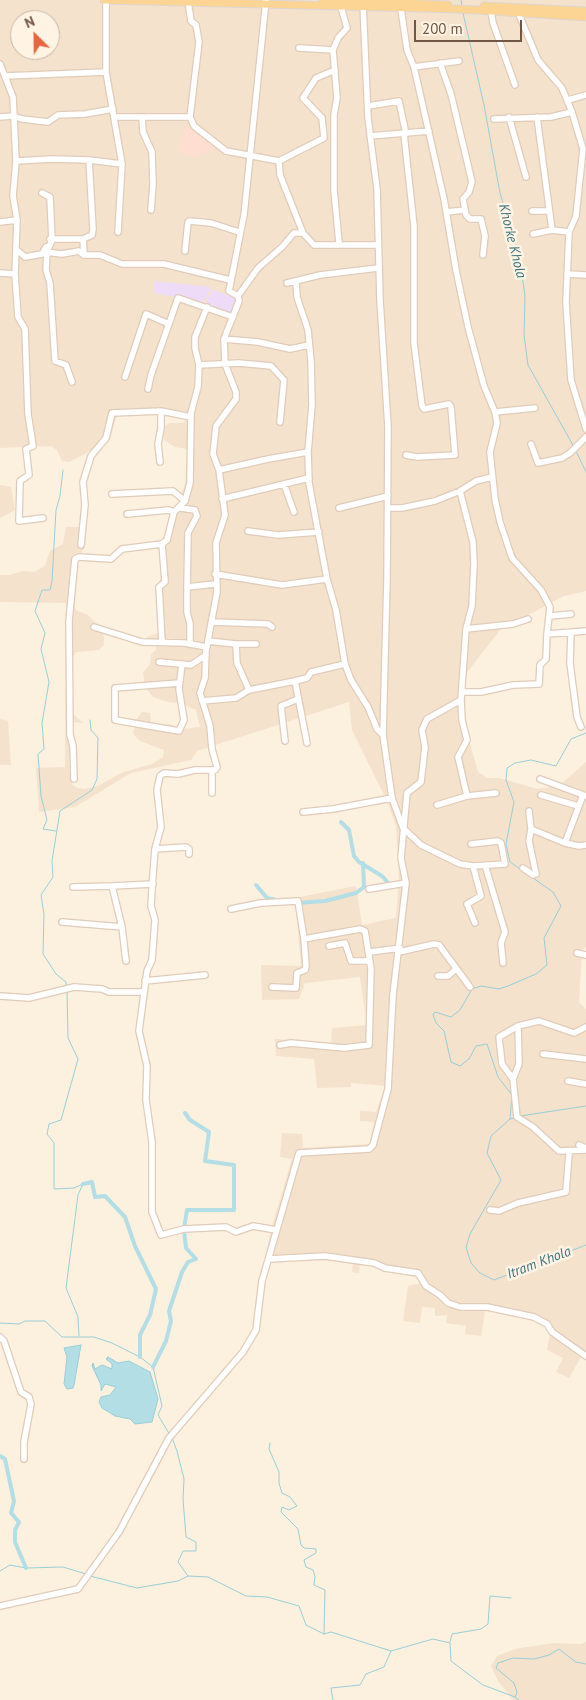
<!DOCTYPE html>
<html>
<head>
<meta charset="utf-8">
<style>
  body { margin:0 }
  #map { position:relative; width:586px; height:1700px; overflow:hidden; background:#fcf0de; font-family:"PT Sans",sans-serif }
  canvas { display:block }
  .north { position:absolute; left:10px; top:10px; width:50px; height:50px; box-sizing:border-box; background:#fff4e4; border:1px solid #c7b5a5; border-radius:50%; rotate:337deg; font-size:14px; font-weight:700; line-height:20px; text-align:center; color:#725646 }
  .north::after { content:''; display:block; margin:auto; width:18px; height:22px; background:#e86541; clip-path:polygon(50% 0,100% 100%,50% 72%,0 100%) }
  .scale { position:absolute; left:414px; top:20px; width:108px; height:22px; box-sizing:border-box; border:2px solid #725646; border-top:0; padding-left:6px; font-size:15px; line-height:18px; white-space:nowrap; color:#725646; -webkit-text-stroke:4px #fff4e4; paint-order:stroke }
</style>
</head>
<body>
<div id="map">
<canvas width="586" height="1700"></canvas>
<div class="north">N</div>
<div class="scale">200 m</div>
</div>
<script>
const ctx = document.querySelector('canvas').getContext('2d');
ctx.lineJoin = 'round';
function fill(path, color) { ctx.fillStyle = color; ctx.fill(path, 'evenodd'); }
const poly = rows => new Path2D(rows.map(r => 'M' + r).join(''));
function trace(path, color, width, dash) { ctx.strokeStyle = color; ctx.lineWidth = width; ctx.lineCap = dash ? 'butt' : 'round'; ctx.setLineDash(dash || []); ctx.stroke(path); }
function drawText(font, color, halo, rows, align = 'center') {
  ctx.font = font + ' "PT Sans",sans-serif'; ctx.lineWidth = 5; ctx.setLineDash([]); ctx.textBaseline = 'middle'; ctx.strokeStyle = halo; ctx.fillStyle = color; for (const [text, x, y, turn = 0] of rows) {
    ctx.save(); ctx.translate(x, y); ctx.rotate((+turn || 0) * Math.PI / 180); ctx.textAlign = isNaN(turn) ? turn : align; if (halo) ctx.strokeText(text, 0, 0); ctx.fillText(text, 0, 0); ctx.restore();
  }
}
fill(poly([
  [0,0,586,0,586,591,564,596,500,630,465,675,463,699,465,725,478,772,487,778,500,778,537,789,559,786,586,762,586,947,582,950,579,1002,586,1009,586,1360,581,1357,569,1378,556,1372,563,1358,547,1350,550,1333,544,1325,526,1315,485,1311,481,1336,465,1334,466,1326,446,1323,447,1315,435,1316,435,1308,422,1307,420,1323,403,1321,408,1286,422,1283,417,1274,375,1264,360,1263,359,1273,352,1272,353,1262,321,1258,294,1259,270,1263,266,1257,271,1229,292,1159,280,1157,282,1133,302,1134,303,1148,370,1144,374,1122,360,1121,360,1111,376,1112,385,1086,351,1083,351,1087,317,1088,314,1059,276,1056,275,1039,331,1043,332,1028,367,1025,360,977,305,983,299,999,262,1000,261,965,301,966,295,898,356,886,362,925,396,918,399,879,396,826,387,801,352,730,349,702,197,751,191,760,131,773,75,807,39,812,36,768,65,767,66,603,0,602,0,575,10,575,22,571,34,572,45,566,50,551,63,544,66,527,85,527,81,535,84,547,76,565,74,605,76,610,88,615,103,630,104,639,104,645,99,650,76,652,71,661,73,694,72,713,83,723,72,722,69,765,72,784,77,788,84,789,98,786,121,773,152,764,163,757,164,750,140,741,133,734,136,720,142,712,150,713,151,722,153,725,169,724,184,729,200,727,196,710,180,703,168,702,153,697,145,687,143,673,150,664,151,654,156,650,156,644,146,640,147,637,158,633,160,626,156,595,157,585,163,574,160,541,166,534,171,511,179,501,185,484,187,449,175,447,164,440,161,428,170,423,183,423,187,419,172,413,119,414,116,418,111,436,102,445,69,462,62,461,57,450,51,446,0,448],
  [20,20,50,20,50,50,20,50],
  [0,485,11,487,15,510,0,518],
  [0,719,8,721,11,765,0,765],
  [586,1642,586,1700,513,1700,498,1681,491,1666,497,1656,515,1649,553,1643,581,1644]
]), '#f4e2cc');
fill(poly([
  [186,126,197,131,216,149,193,158,177,151]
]), '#fdded1');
fill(poly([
  [154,281,211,287,204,302,154,293],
  [212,289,237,299,230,314,205,305]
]), '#eddbf8');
const water = poly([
  [81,1345,74,1385,73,1388,67,1389,64,1384,67,1357,64,1348,81,1345],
  [108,1357,118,1363,129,1361,150,1372,158,1399,152,1422,135,1424,130,1419,115,1416,102,1408,99,1402,101,1397,110,1395,116,1387,105,1384,101,1391,101,1385,92,1366,93,1363,95,1369,102,1365,112,1369,112,1364,106,1359,108,1357]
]);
fill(water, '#b3dee5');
trace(water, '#99ced7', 1);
trace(poly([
  [461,0,462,7],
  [463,13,484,105,500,193,519,255,525,296,524,335,528,365,574,447],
  [576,451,586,472],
  [56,831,43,829,47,820,41,796,38,754,44,749,42,723,49,682,41,649,45,633,35,611,42,590,50,590,52,581,56,510,60,496,63,470],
  [66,986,66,982,56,974,43,954,44,914,41,895,53,877,52,861,60,811,92,790,97,779,98,738,91,730,90,720],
  [67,990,68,1038,78,1059,61,1120,49,1124,47,1134,54,1143,54,1189,74,1188,83,1184,78,1195,66,1288,78,1317,79,1336],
  [520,1116,586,1106],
  [514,1118,510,1119,491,1136,487,1153,501,1180,470,1234,466,1247,471,1263,480,1273,494,1280,586,1245],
  [510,1119,512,1095,498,1077,487,1044,476,1046,469,1059,460,1066,451,1062,444,1031,436,1023,433,1015,435,1012,451,1017,460,1010,472,989,481,986,499,989,508,986,536,974,547,965,544,938,561,906,553,892,510,862,506,844,514,802,506,780,507,768,515,763,531,760,556,766,571,739,586,733],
  [0,1323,19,1324,25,1321,45,1321,62,1337,94,1337,112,1343,140,1357,153,1367,162,1406,158,1415,170,1435],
  [172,1438,177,1451,184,1479,183,1499,186,1537,196,1542,196,1551,183,1551,178,1562,188,1576],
  [270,1443,269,1449,279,1472,279,1483,282,1493,290,1497,297,1506,289,1510,282,1507,281,1512,298,1529,301,1545,304,1548,316,1549,316,1553,304,1560,306,1567,313,1570,315,1576,314,1585,325,1590,324,1634],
  [0,1571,10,1565,26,1568,63,1567,86,1574],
  [90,1576,137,1588,178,1581,188,1576,208,1577,246,1596,267,1597,299,1606,306,1625,324,1634,331,1632,391,1651,433,1639,450,1643,451,1661,483,1685,515,1697],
  [450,1642,452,1634,481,1629,488,1624,490,1596,511,1598],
  [333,1700,331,1688,360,1685,366,1674,384,1667,391,1651],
  [519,1700,515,1697,517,1692,514,1683,496,1668,498,1663,513,1658,534,1659,549,1655,559,1649,576,1662,586,1664]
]), '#99ced7', 1);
trace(poly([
  [341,822,349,830,354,856,359,862,382,876,390,885],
  [256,885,267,898,277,900],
  [296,903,325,901,356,893,364,887,363,863],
  [83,1184,92,1182,95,1197,105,1196,125,1217,135,1246,156,1289,150,1315,140,1335,140,1357],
  [153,1367,166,1341,171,1321,169,1311,182,1272,188,1262,196,1259,186,1248,184,1229,187,1210,234,1210,234,1165,205,1161,209,1132,190,1120,185,1113],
  [0,1456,5,1459,14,1501,11,1513,19,1522,15,1530,15,1542,26,1568]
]), '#b3dee5', 4);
const minor = poly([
  [106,0,106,72,122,164,89,160,93,229,92,235,83,239,84,255,100,255,122,264,164,264,230,280],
  [266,0,244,215,229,291,238,296,239,301,224,339,225,364,236,392,236,399,216,426,213,454,219,470,225,515,216,543,217,592,206,651,205,678,200,693,210,726,212,749,217,767,215,770,195,770,178,774,164,773,160,776,157,790,161,827,155,849,153,874,151,906,155,920,152,960,147,971,139,1031,147,1066,146,1100,152,1142,152,1212,161,1235,184,1229,226,1227,236,1232,253,1226,276,1230],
  [188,1,191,21,196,25,199,42,190,117],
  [363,4,368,118,377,189,380,300,388,427,387,579,383,735,392,798,403,828,421,845,460,864,473,866,505,864,501,843,498,841,471,844],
  [401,9,407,50,414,67,444,199,456,270,468,327,484,386,495,412,497,423,490,452,495,499,500,522,512,558,541,590,550,607,547,634,586,631],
  [491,11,493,23,515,85],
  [518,12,538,60,562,88,572,112,583,149,576,216,569,232,566,302,571,380,586,429],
  [299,48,333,50],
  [440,63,451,94,472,182,469,192,463,199,466,215,470,219,481,219,485,236,483,255],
  [0,64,13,97,16,161,13,196,17,220,15,274,18,317,25,329,28,414,33,446,26,449,29,475,20,481,19,521,43,518],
  [414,67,459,61],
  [5,76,106,72],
  [568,100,586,95],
  [368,106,399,101,406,134],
  [0,117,13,116,22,119,48,122,58,115,85,114,113,109],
  [114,117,190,117,194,126,226,151,279,161,280,175,303,233],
  [142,117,143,132,152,152,153,184,151,210],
  [509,117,526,177],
  [537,117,552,230,569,232],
  [494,119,551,117,572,112],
  [404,134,414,226,414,343,422,406,424,409,449,404,451,407,455,455,417,457,406,455],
  [370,136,429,131],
  [16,161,52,159,89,160],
  [279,161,324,138,322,118,303,98,316,78,335,70],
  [42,193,50,197,52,240,47,251,46,270,50,283,55,361,66,365,72,382],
  [532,211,549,211],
  [446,212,465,210],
  [0,222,17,220],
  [118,232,122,164],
  [533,234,552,230],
  [50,239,83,239],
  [339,243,334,190,334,115,337,98,333,50,338,38,347,28,341,7],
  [17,250,25,257,42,254,46,247],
  [185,251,188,222,190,221,211,223,239,232],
  [45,252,62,254,79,251,84,255],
  [0,273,15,274],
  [567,274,586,275],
  [296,281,297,297,308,330,311,361,312,405,308,452,309,483,327,579,336,610,345,664,351,680,368,707,377,729,383,735],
  [287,283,320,275,378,268],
  [238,296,258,268,282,247,294,233,303,233,314,245,378,245],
  [224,339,258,342,290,349,309,345],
  [199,365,195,348,195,337,207,307],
  [125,377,146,314,169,324],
  [148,389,151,375,178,298,233,317],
  [495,412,535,408],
  [531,444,538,463,562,458,570,453,586,437],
  [160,462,158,444,161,428,161,411],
  [219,470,268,459,308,452],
  [284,484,294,512],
  [112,494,173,491,185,501],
  [222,499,309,478],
  [180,508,195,510,197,516,188,533,187,587,215,584],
  [339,508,388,496],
  [388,508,402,508,435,501,460,491,476,481,492,477],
  [127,514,169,510,174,512],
  [248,531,278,535,319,532],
  [162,544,165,582,159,587,162,642],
  [81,545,85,505,83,482,91,456,106,438,112,413,161,411,191,417],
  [215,574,282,585,327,579],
  [187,587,187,612,190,624,190,644],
  [550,616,571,614],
  [212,622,268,624,272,627],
  [94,627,142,642,184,643,207,647],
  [466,629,513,624,528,619],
  [571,632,570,663,577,717,581,727],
  [208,641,236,644,237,663,249,690,295,681,307,743],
  [236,644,256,644],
  [159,662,191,665,206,655],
  [295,681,307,678,311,672,345,664],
  [179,683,115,688,115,720,179,731,184,720,179,689,182,664],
  [462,692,481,692,513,685,539,684,540,665,546,659,547,634],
  [202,701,236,698,249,690],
  [285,741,281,706,298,699],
  [74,779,73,746,70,735,69,621,75,559,79,557,111,559,122,549,162,544,167,540,174,512,185,501,190,483,191,413,198,387,199,365,239,363,271,366,284,380,280,422],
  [540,779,586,796],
  [212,793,212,770],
  [541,795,578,806],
  [467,796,496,793],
  [437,805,467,796,458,757,467,740,462,720,461,700,466,629,472,606,474,564,473,542,460,491],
  [529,811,531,829,565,843,583,795],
  [303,812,333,809,392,798],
  [565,843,579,846,586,845],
  [155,849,186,847,189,849,189,854],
  [485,865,505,932,501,943,503,963],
  [473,866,481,896,467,904,475,923],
  [523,868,533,875,536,874,529,841,531,829],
  [73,887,113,886],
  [369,889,406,883],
  [231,909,261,903,298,901,304,939],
  [62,922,122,927,112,886,153,884],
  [122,927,126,961],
  [329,946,345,943,351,961,370,961],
  [370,952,400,948],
  [399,952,434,944,439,945,470,987],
  [577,953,586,955],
  [438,976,448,976,456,969],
  [145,981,205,975],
  [272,987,296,988,297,973,305,970,306,966,304,939,360,929,365,931,371,969,369,1045,344,1048,291,1043,280,1045],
  [0,996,29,998,74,987,102,989,109,992,143,992],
  [586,1027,574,1033,539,1021,518,1026,499,1037,502,1064,513,1079,517,1117,533,1127,559,1151,586,1150],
  [543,1054,586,1059],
  [513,1079,519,1064,518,1026],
  [568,1081,586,1084],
  [579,1145,586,1148],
  [490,1210,499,1211,518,1203,566,1192,569,1153],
  [269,1259,325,1256,374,1263,385,1268,418,1273,426,1286,440,1295,448,1303,460,1307,487,1307,534,1317,547,1324,552,1332,586,1356],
  [0,1337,4,1341,21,1392,29,1397,31,1404,24,1442,24,1459],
  [0,1606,78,1589,119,1532,169,1438,243,1352,256,1330,262,1281,299,1153,369,1149,373,1145,388,1089,393,995,406,883,401,858,407,793,421,782,425,747,422,730,427,719,461,700]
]);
const major = poly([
  [104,0,460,9,586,17],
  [322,0,448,5],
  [484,6,586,11]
]);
trace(minor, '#e0ccba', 8);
trace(major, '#ddd6d3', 9);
trace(minor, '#fff', 5.5);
trace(major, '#fcd595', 7);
drawText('italic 14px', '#3e747f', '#fff4e4', [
  ["Khorke Khola",512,241,76],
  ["Itram Khola",539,1263,-21]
]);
</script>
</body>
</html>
